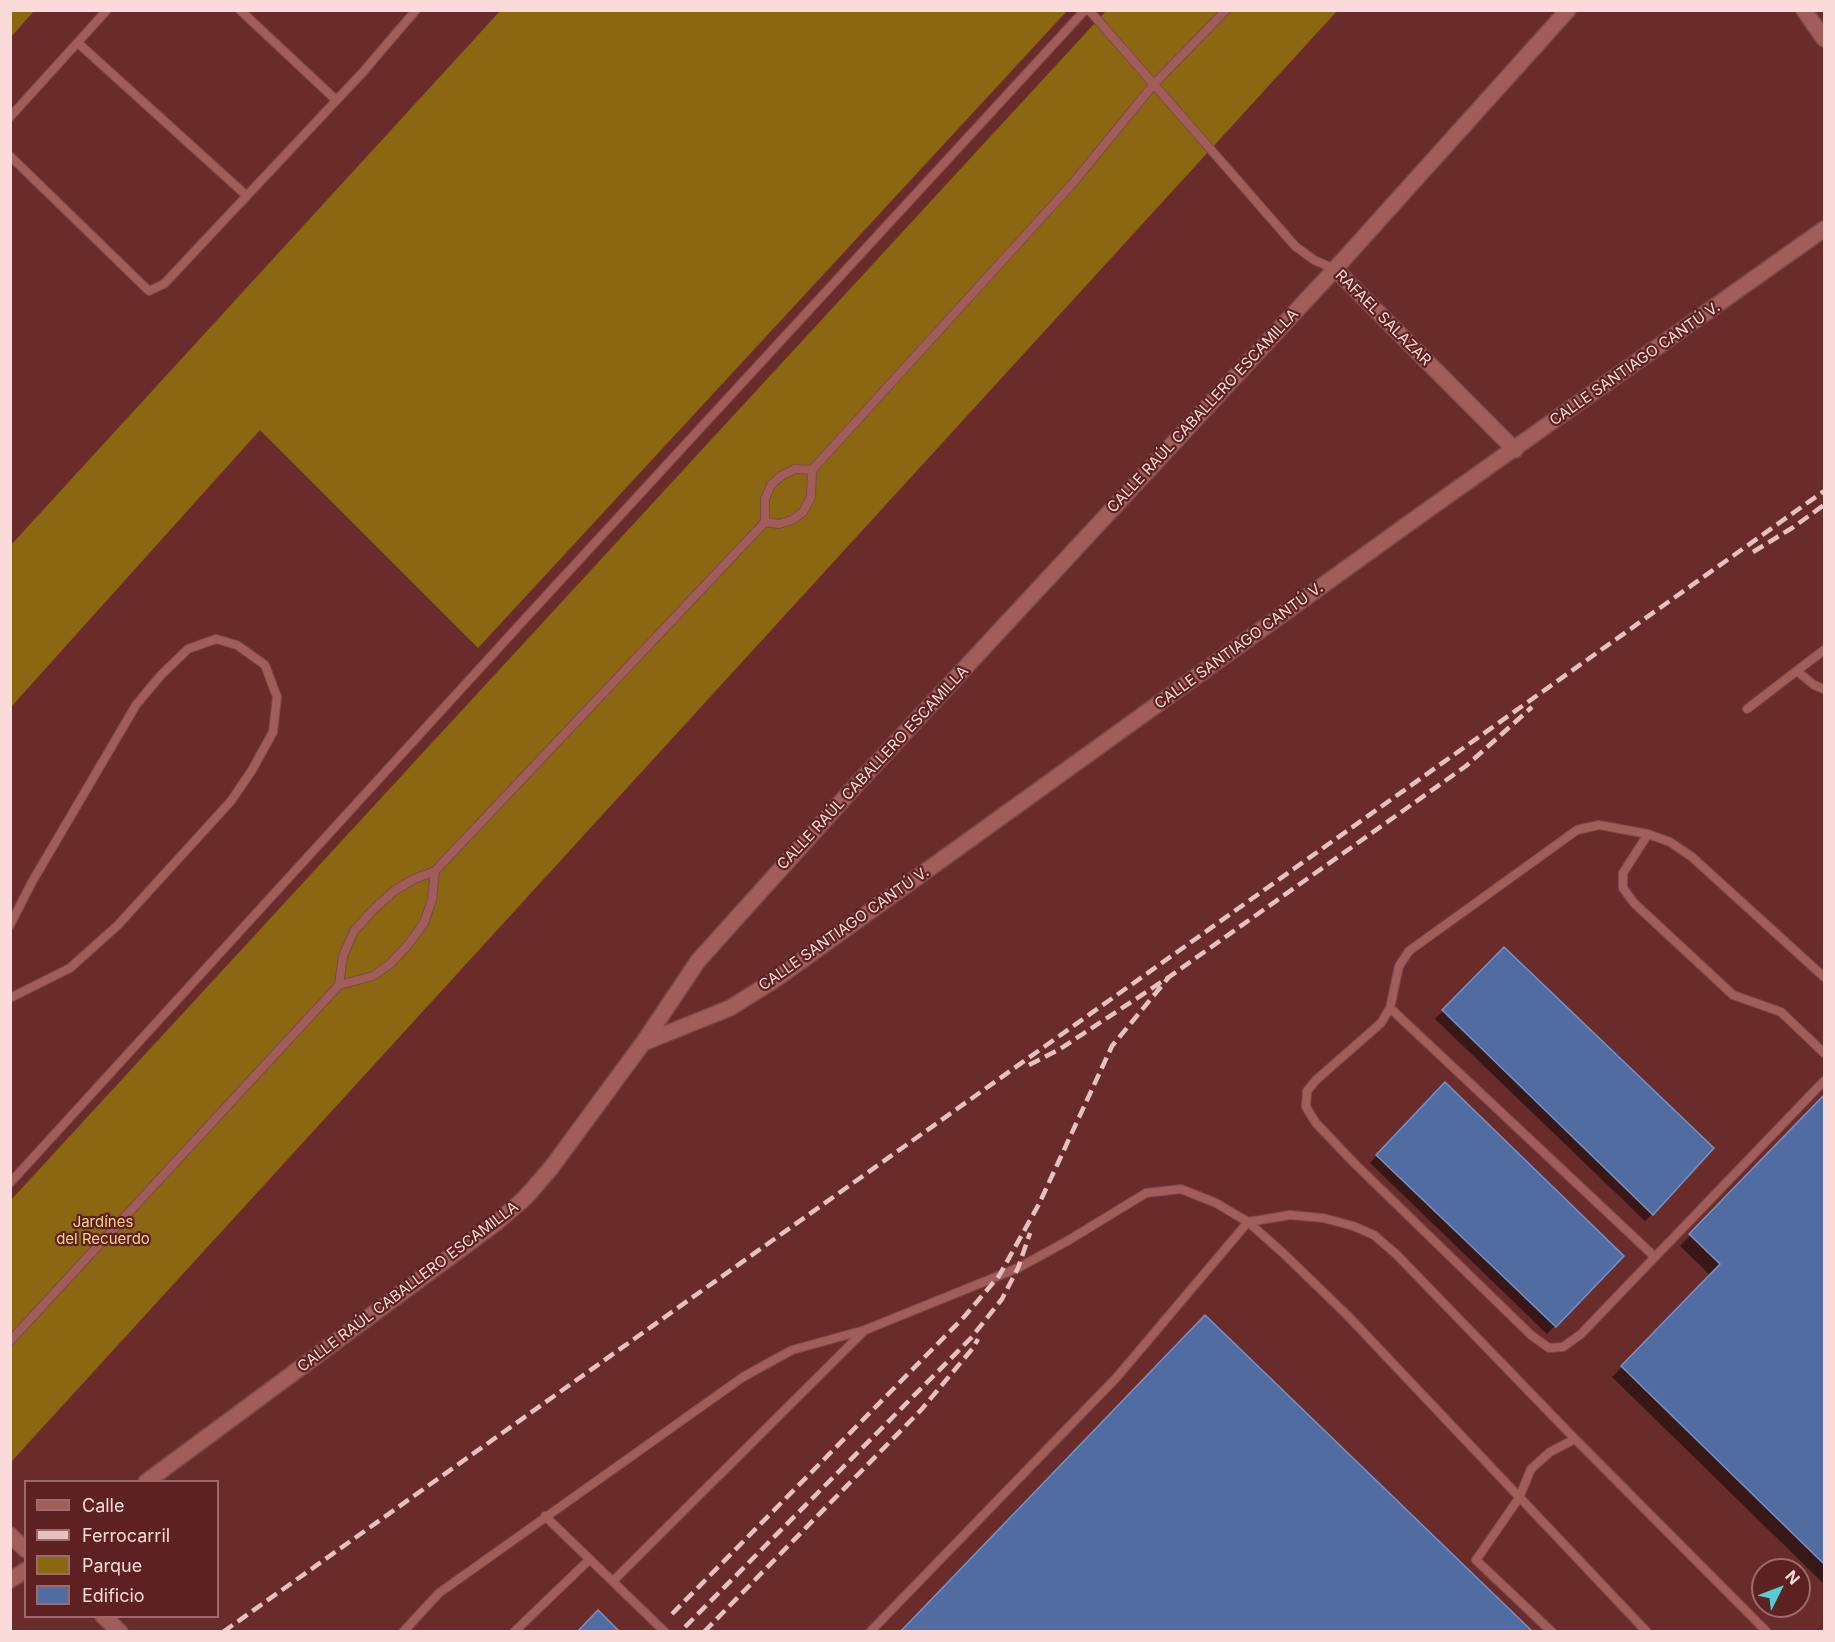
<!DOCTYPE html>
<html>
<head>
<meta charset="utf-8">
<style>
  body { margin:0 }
  #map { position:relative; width:1835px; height:1642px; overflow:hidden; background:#6a2c2b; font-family:Inter,sans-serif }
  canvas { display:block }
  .frame { position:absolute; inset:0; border:12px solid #fbdbd9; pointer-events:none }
  .legend { position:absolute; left:24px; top:1480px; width:195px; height:138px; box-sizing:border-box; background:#5e2121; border:2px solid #9d6b6b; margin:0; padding:8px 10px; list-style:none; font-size:18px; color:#fbdbd9 }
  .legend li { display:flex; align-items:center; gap:12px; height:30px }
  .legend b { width:30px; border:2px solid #9d6b6b }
  .north { position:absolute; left:1751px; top:1558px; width:60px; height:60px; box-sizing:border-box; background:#5e2121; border:2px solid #9d6b6b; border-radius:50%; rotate:48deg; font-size:16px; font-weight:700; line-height:24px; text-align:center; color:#fbdbd9 }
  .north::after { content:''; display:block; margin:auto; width:21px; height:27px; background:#52ccd6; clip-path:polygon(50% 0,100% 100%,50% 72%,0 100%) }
</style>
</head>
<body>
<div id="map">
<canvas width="1835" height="1642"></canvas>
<div class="frame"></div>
<ul class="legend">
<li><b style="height:8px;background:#a15d5a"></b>Calle</li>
<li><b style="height:8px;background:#e6c1bf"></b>Ferrocarril</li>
<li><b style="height:16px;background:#8c6712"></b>Parque</li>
<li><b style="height:16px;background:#516ca1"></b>Edificio</li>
</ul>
<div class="north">N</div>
</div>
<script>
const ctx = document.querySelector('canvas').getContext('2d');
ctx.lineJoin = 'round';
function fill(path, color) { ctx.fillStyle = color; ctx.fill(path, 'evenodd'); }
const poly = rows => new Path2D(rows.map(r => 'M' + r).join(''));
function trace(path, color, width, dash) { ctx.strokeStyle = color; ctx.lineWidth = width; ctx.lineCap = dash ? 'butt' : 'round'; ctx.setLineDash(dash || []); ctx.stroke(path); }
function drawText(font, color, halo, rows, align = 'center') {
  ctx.font = font + ' Inter,sans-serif'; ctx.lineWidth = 4.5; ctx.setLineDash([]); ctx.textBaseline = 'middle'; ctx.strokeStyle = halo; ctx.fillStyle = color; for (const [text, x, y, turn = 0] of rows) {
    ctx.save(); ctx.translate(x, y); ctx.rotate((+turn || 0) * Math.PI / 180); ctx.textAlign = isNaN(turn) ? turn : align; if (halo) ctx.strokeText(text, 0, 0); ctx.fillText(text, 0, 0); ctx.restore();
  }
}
fill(poly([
  [11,10,34,11,11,37,10,11],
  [501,10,1067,11,478,648,260,430,11,707,11,545],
  [1106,11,1337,11,11,1462,10,1201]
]), '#8c6712');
fill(poly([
  [1504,949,1652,1214,1645,1221,1435,1019],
  [1445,1084,1622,1256,1547,1334,1370,1163],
  [1824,1097,1824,1584,1612,1377,1711,1276,1680,1246]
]), '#0007');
const building = poly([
  [1504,947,1714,1148,1653,1215,1442,1010,1504,947],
  [1445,1082,1624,1256,1556,1327,1376,1155,1445,1082],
  [1824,1095,1824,1564,1621,1366,1720,1264,1689,1234,1824,1095],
  [1205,1315,1533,1632,900,1632,1205,1315],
  [598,1610,620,1632,577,1632,598,1610]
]);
fill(building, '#516ca1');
trace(building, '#7693ca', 1.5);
const service = poly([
  [240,10,336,100],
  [1089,10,1295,246,1314,260,1335,269],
  [78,43,247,196],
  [10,117,107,10],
  [10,156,149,291,164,284,363,72,416,10],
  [765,522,779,524,792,520,803,512,811,497,812,470,1073,183,1154,84,1226,10],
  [1797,671,1814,685,1824,689],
  [1747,709,1824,650],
  [1648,834,1623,873,1623,888,1634,903,1733,995,1781,1012,1824,1053],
  [10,925,32,882,136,705,161,675,188,649,216,639,237,645,265,665,277,697,273,732,252,770,231,801,118,925,70,968,10,998],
  [1824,977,1692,857,1670,842,1648,834,1599,825,1577,830,1409,951,1399,966,1390,1008,1381,1023,1316,1080,1307,1091,1306,1107,1316,1123,1354,1163,1531,1335,1549,1348,1563,1347,1581,1334,1824,1081],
  [339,985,343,956,354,931,373,910,394,891,414,879,435,871,765,522,765,499,771,485,781,476,795,469,812,470],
  [1390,1008,1655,1257],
  [10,1183,523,621,1085,10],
  [10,1341,339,985,373,976,390,964,407,946,424,923,432,900,435,871],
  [545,1516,665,1632],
  [613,1581,864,1331],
  [403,1632,439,1593,743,1377,792,1350,865,1330,1018,1268,1069,1240,1146,1193,1181,1189,1216,1203,1248,1222,1282,1252,1347,1315,1647,1632],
  [514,1632,590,1559],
  [870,1632,1117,1377,1248,1222,1290,1215,1323,1218,1353,1226,1374,1235,1397,1255,1575,1439,1767,1632],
  [1552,1632,1476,1560,1519,1498,1531,1469,1550,1452,1575,1439]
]);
const minor = poly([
  [1804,10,1824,39],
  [1335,269,1515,450],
  [643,1043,730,1008,776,979,1426,511,1824,229],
  [146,1482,496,1223,525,1198,551,1168,643,1043,698,961,849,793,1335,269,1568,10],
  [10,1535,26,1550],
  [10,1580,26,1570],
  [103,1616,120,1632]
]);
trace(service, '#7d494a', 10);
trace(minor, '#7d494a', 18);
trace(service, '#a15d5a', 8);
trace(minor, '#a15d5a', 15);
trace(poly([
  [1753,552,1792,528,1824,505],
  [1029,1065,1060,1049,1169,977,1466,766,1532,707],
  [672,1614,964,1317,999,1276,1039,1204,1112,1046,1169,977],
  [685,1627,971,1338,1002,1299,1018,1268,1030,1233],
  [223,1632,1824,491],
  [704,1632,921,1410,973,1348,978,1339]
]), '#e6c1bf', 4.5, [12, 6]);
drawText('15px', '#fbdbd9', '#5e2121', [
  ["RAFAEL SALAZAR",1383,318,45],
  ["CALLE SANTIAGO CANTÚ V.",1635,364,-35],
  ["CALLE RAÚL CABALLERO ESCAMILLA",1203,411,-47],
  ["CALLE SANTIAGO CANTÚ V.",1239,646,-36],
  ["CALLE RAÚL CABALLERO ESCAMILLA",873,768,-47],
  ["CALLE SANTIAGO CANTÚ V.",844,929,-35],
  ["CALLE RAÚL CABALLERO ESCAMILLA",408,1287,-37]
]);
drawText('15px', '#fbd387', '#5e2121', [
  ["Jardínes",103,1222],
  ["del Recuerdo",103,1239]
]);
</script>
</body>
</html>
